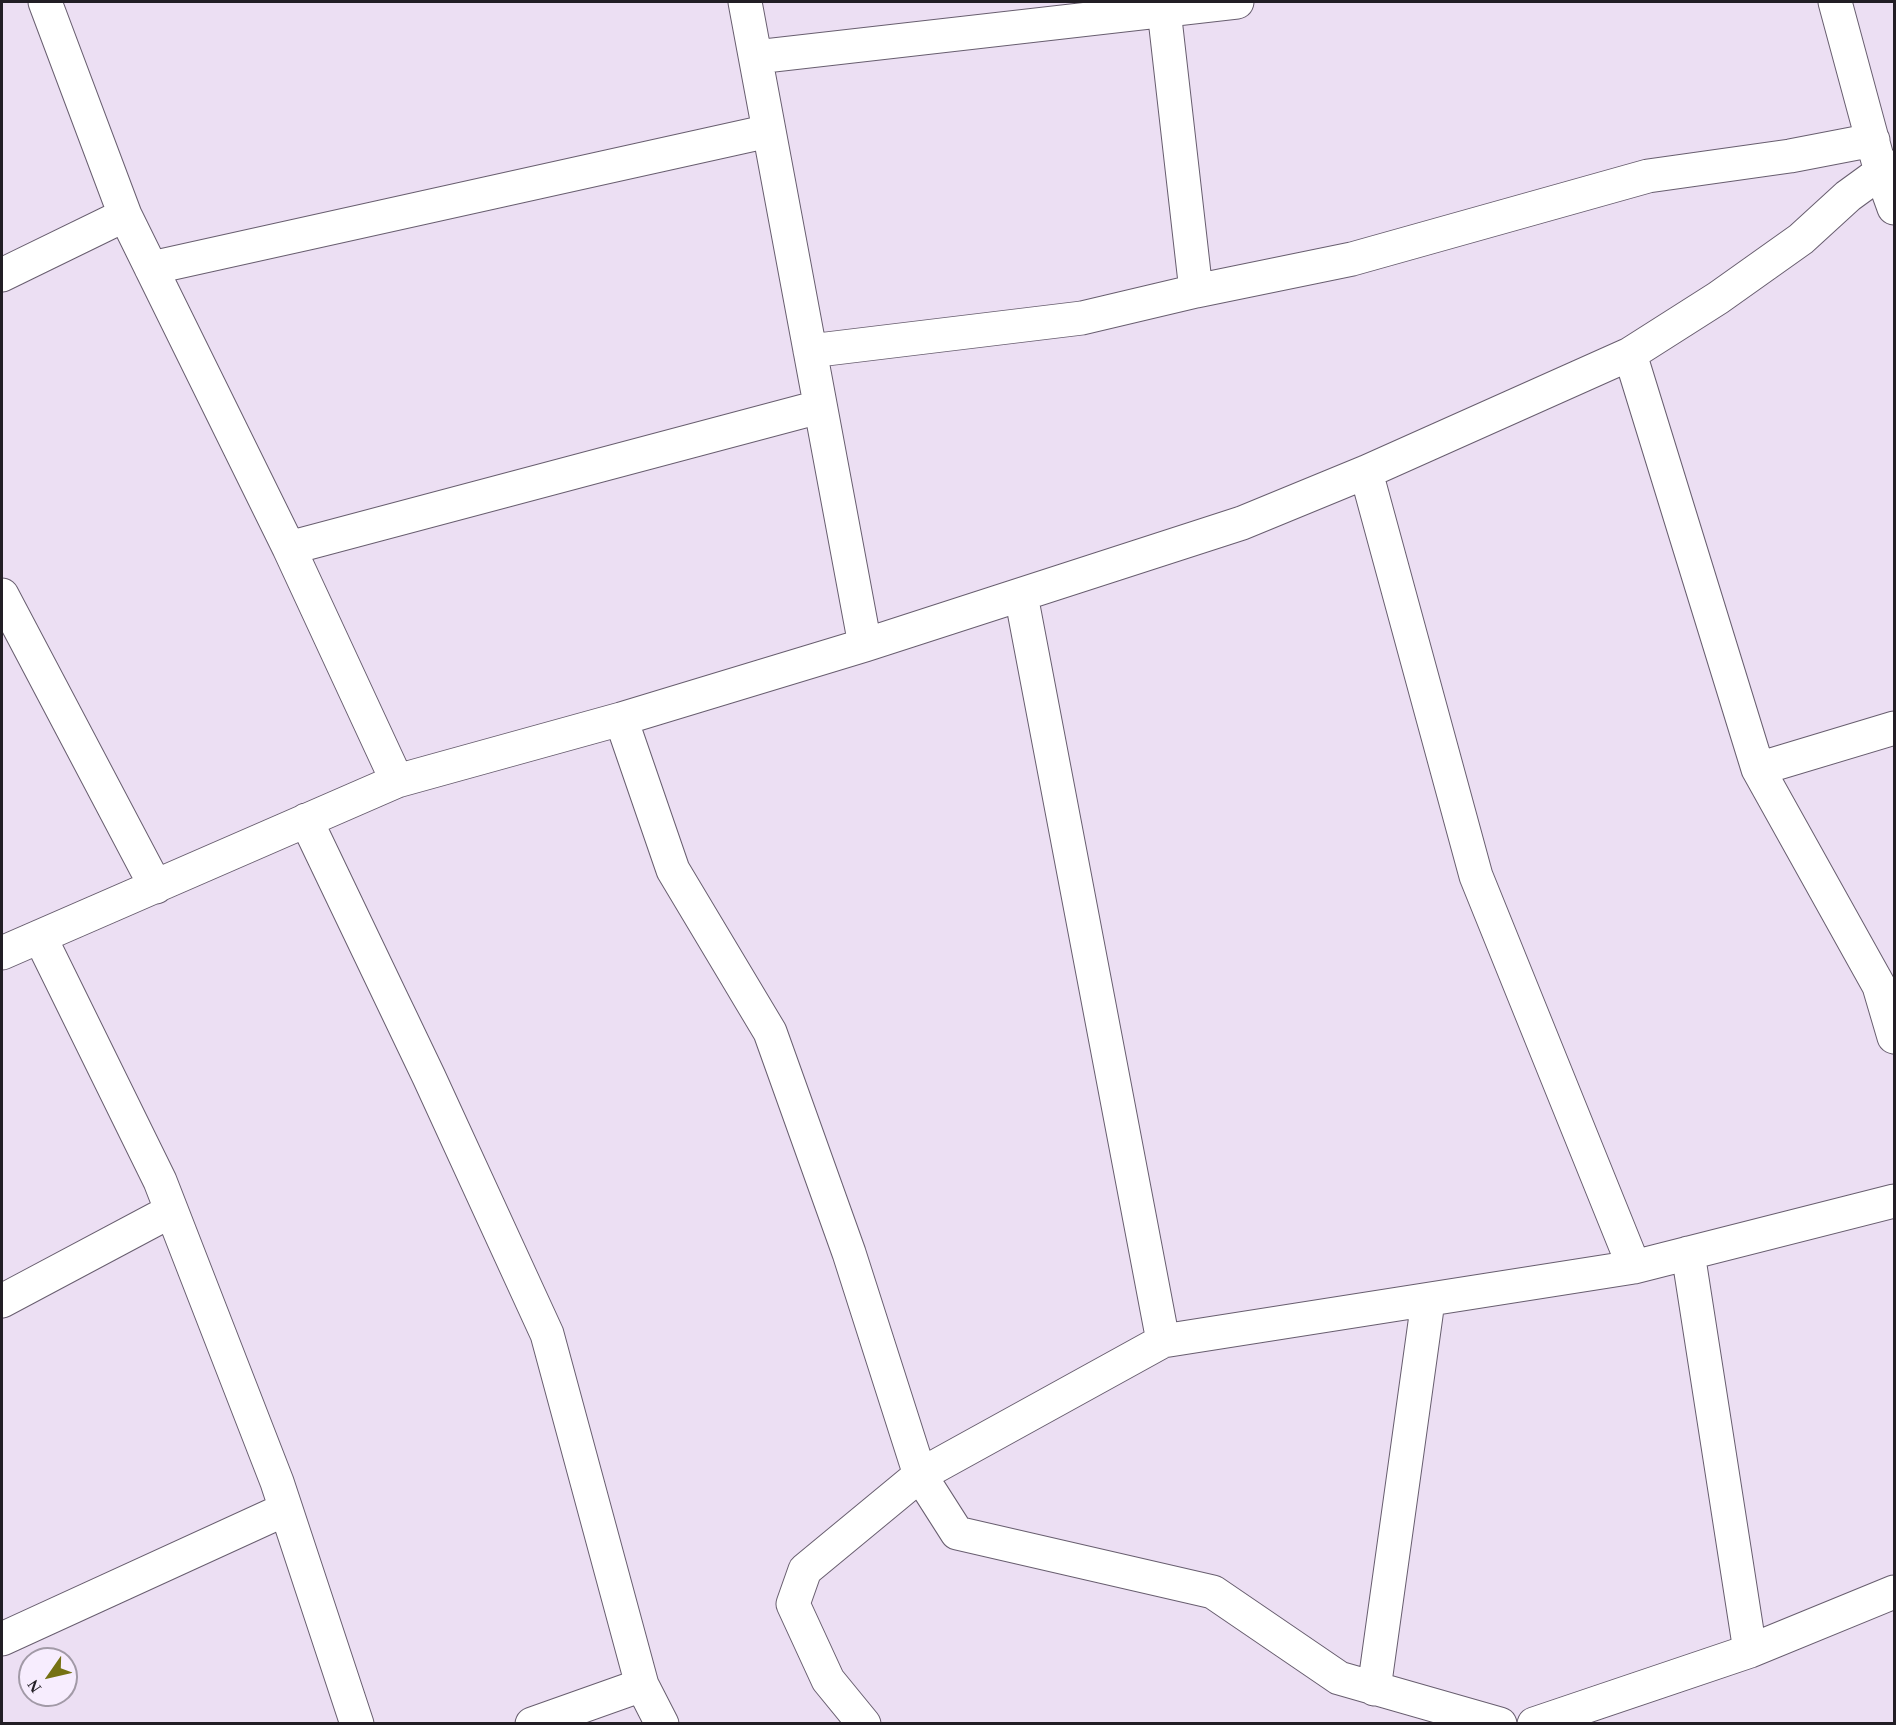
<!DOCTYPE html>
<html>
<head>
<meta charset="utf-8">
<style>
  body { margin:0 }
  #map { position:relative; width:1896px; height:1725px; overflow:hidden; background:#ecdff3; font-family:"Times New Roman",serif }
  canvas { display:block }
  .frame { position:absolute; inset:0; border:3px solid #221e25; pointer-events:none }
  .north { position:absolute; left:18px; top:1647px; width:60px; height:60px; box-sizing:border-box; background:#f7edfe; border:2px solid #a29aa7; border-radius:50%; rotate:236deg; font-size:16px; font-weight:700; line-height:24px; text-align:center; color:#221e25 }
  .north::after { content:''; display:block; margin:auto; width:21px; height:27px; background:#757113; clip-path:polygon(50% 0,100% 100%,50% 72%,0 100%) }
</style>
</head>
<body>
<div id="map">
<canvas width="1896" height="1725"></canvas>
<div class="frame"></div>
<div class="north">N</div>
</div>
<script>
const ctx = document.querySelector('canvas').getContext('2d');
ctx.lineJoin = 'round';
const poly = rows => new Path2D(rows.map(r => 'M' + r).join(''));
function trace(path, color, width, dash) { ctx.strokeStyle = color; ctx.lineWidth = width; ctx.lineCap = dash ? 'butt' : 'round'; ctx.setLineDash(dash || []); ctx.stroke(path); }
const street = poly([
  [45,2,125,215,289,548,397,781],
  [745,2,865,645],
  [1835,2,1881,172,1894,208],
  [1164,10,1196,291],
  [756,57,1237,2],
  [151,268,769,131],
  [2,275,125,215],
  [810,351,1082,318,1196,291,1352,259,1648,176,1790,156,1873,140],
  [1630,354,1758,769,1879,986,1894,1037],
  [1366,472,1476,876,1634,1267],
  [289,548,819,407],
  [2,595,156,887],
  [621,719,673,870,770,1032,849,1253,920,1475,957,1533,1213,1592,1339,1678,1500,1724],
  [1758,769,1894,728],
  [306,820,429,1077,547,1334,642,1685,662,1724],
  [40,937,160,1181,277,1482,357,1724],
  [2,953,397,781,621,719,865,645,1242,523,1366,472,1630,354,1718,298,1801,239,1848,196,1881,172,1894,167],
  [1688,1253,1750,1651],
  [2,1301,171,1211],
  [1163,1341,1634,1267,1894,1201],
  [2,1639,286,1509],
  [1374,1689,1428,1301],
  [532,1724,642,1685],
  [864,1724,828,1680,793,1604,805,1570,920,1475,1163,1341,1021,595],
  [1534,1724,1750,1651,1894,1592]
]);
trace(street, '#685e6f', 35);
trace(street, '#fff', 33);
</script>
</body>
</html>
